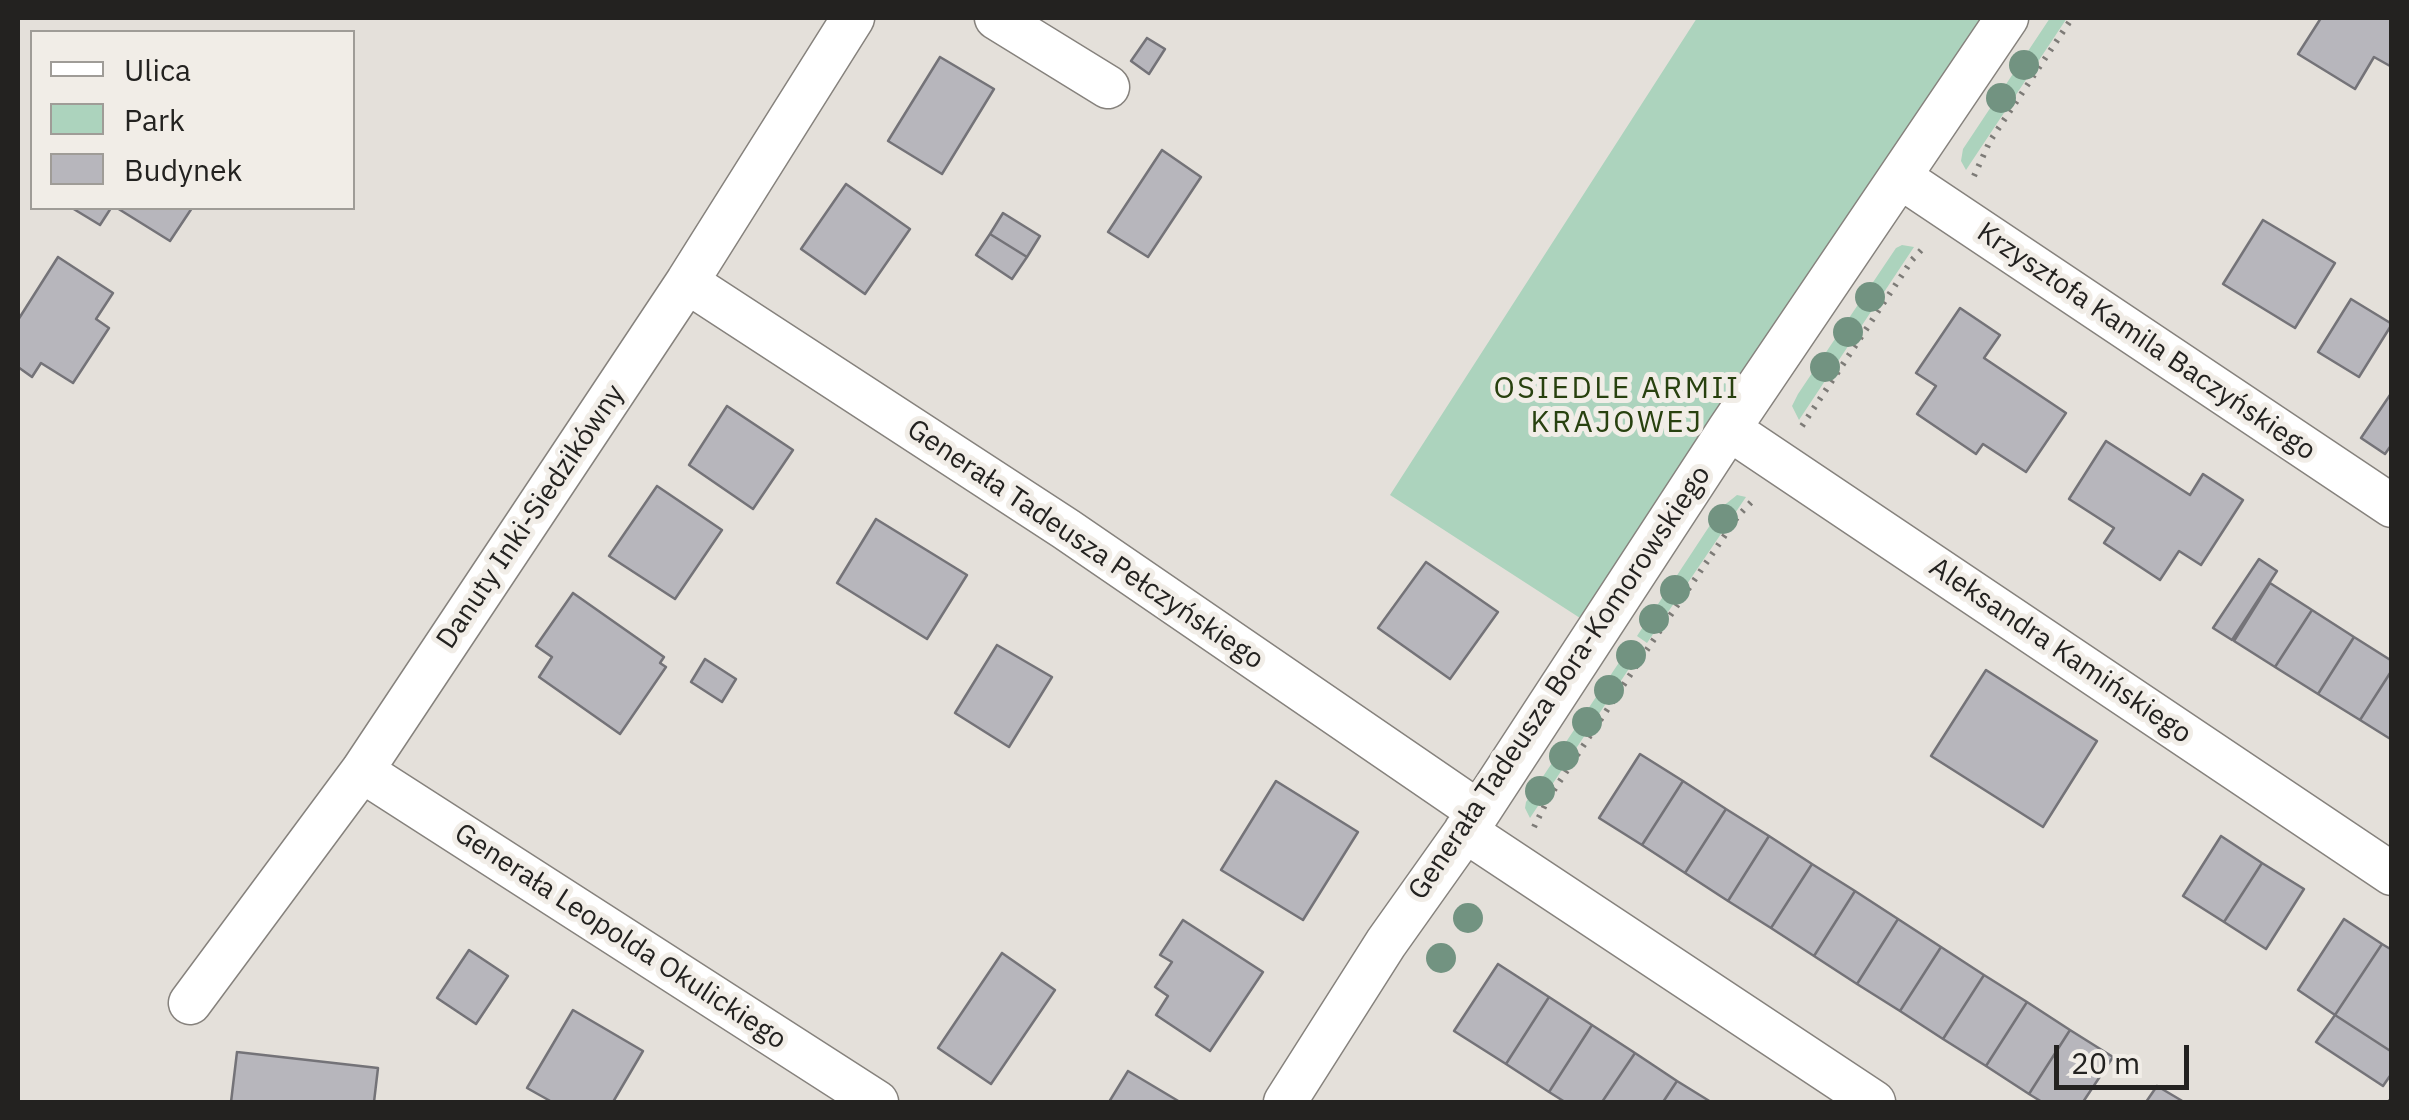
<!DOCTYPE html>
<html>
<head>
<meta charset="utf-8">
<style>
  body { margin:0 }
  #map { position:relative; width:2409px; height:1120px; overflow:hidden; background:#e4e0da; font-family:"IBM Plex Sans",sans-serif }
  canvas { display:block }
  .frame { position:absolute; inset:0; border:20px solid #232220; pointer-events:none }
  .legend { position:absolute; left:30px; top:30px; width:325px; height:180px; box-sizing:border-box; background:#f1ede7; border:2px solid #9f9c97; margin:0; padding:12px 18px; list-style:none; font-size:30px; color:#232220 }
  .legend li { display:flex; align-items:center; gap:20px; height:50px }
  .legend b { width:50px; border:2px solid #9f9c97 }
  .scale { position:absolute; left:2054px; top:1045px; width:135px; height:45px; box-sizing:border-box; border:5px solid #232220; border-top:0; padding-left:12px; font-size:30px; line-height:35px; white-space:nowrap; color:#232220; -webkit-text-stroke:8px #f1ede7; paint-order:stroke }
</style>
</head>
<body>
<div id="map">
<canvas width="2409" height="1120"></canvas>
<div class="frame"></div>
<ul class="legend">
<li><b style="height:12px;background:#fff"></b>Ulica</li>
<li><b style="height:28px;background:#acd3bd"></b>Park</li>
<li><b style="height:28px;background:#b7b6bc"></b>Budynek</li>
</ul>
<div class="scale">20 m</div>
</div>
<script>
const ctx = document.querySelector('canvas').getContext('2d');
ctx.lineJoin = 'round';
function fill(path, color) { ctx.fillStyle = color; ctx.fill(path, 'evenodd'); }
const poly = rows => new Path2D(rows.map(r => 'M' + r).join(''));
function trace(path, color, width, dash) { ctx.strokeStyle = color; ctx.lineWidth = width; ctx.lineCap = dash ? 'butt' : 'round'; ctx.setLineDash(dash || []); ctx.stroke(path); }
function drawText(font, color, halo, rows, align = 'center') {
  ctx.font = font + ' "IBM Plex Sans",sans-serif'; ctx.lineWidth = 10; ctx.setLineDash([]); ctx.textBaseline = 'middle'; ctx.strokeStyle = halo; ctx.fillStyle = color; for (const [text, x, y, turn = 0] of rows) {
    ctx.save(); ctx.translate(x, y); ctx.rotate((+turn || 0) * Math.PI / 180); ctx.textAlign = isNaN(turn) ? turn : align; if (halo) ctx.strokeText(text, 0, 0); ctx.fillText(text, 0, 0); ctx.restore();
  }
}
fill(poly([
  [1697,18,1981,18,1580,618,1390,495],
  [2050,18,2067,18,1966,170,1961,161,1963,149],
  [1902,245,1914,247,1799,420,1792,406,1798,394,1896,248],
  [1737,495,1746,497,1647,643,1637,636,1722,507],
  [1632,643,1642,649,1530,818,1525,808,1526,802]
]), '#acd3bd');
const building = poly([
  [2321,18,2392,18,2390,66,2374,57,2355,89,2298,54,2321,18],
  [1147,38,1165,49,1149,74,1131,61,1147,38],
  [940,57,994,89,942,174,888,141,940,57],
  [1162,150,1201,177,1148,257,1108,232,1162,150],
  [846,184,910,229,865,294,801,249,846,184],
  [72,208,111,208,100,225,72,208],
  [117,208,192,208,170,241,117,208],
  [1003,213,1040,236,1027,257,990,234,1003,213],
  [2263,220,2335,263,2295,328,2223,284,2263,220],
  [990,234,1027,257,1012,279,976,255,990,234],
  [58,257,113,293,96,319,109,328,73,383,41,363,32,377,18,367,18,320,58,257],
  [2351,299,2392,324,2359,377,2318,352,2351,299],
  [1960,308,2000,335,1984,358,2066,413,2026,472,1983,444,1976,454,1917,414,1936,386,1916,373,1960,308],
  [2392,392,2392,444,2385,454,2361,438,2392,392],
  [727,406,793,450,753,509,689,465,727,406],
  [2106,441,2190,495,2203,474,2243,500,2201,565,2179,551,2160,580,2104,543,2114,528,2069,499,2106,441],
  [657,486,722,530,675,599,609,556,657,486],
  [876,519,967,575,927,639,837,583,876,519],
  [2259,559,2277,571,2232,640,2213,628,2259,559],
  [1426,562,1498,612,1450,679,1378,628,1426,562],
  [2270,583,2312,610,2275,667,2234,641,2270,583],
  [573,593,664,657,660,663,666,667,620,734,539,677,552,657,536,646,573,593],
  [2312,610,2354,637,2318,694,2275,667,2312,610],
  [2354,637,2392,661,2392,670,2360,720,2318,694,2354,637],
  [997,645,1052,677,1009,747,955,713,997,645],
  [705,659,736,679,722,702,691,682,705,659],
  [1986,670,2097,741,2043,827,1931,756,1986,670],
  [2392,670,2392,740,2360,720,2392,670],
  [1640,754,1683,781,1642,845,1599,818,1640,754],
  [1276,781,1358,832,1303,920,1221,870,1276,781],
  [1683,781,1726,809,1685,873,1642,845,1683,781],
  [1726,809,1769,836,1728,901,1685,873,1726,809],
  [1769,836,1812,864,1771,928,1728,901,1769,836],
  [2221,836,2262,863,2224,922,2183,896,2221,836],
  [2262,863,2304,889,2266,949,2224,922,2262,863],
  [1812,864,1855,891,1814,956,1771,928,1812,864],
  [1855,891,1898,919,1857,984,1814,956,1855,891],
  [1898,919,1941,947,1900,1011,1857,984,1898,919],
  [2344,919,2382,944,2335,1015,2298,990,2344,919],
  [1183,920,1263,972,1210,1051,1156,1015,1168,996,1155,987,1172,962,1160,955,1183,920],
  [2382,944,2392,950,2392,1052,2335,1015,2382,944],
  [1941,947,1984,975,1943,1039,1900,1011,1941,947],
  [469,950,508,976,476,1024,437,998,469,950],
  [1002,953,1055,990,991,1084,938,1048,1002,953],
  [1498,964,1549,997,1506,1064,1454,1031,1498,964],
  [1984,975,2027,1002,1986,1066,1943,1039,1984,975],
  [1549,997,1592,1025,1549,1092,1506,1064,1549,997],
  [2027,1002,2070,1030,2029,1094,1986,1066,2027,1002],
  [573,1010,643,1051,613,1102,552,1102,527,1088,573,1010],
  [2335,1015,2392,1052,2392,1073,2383,1086,2316,1042,2335,1015],
  [1592,1025,1635,1053,1602,1102,1565,1102,1549,1092,1592,1025],
  [2070,1030,2113,1057,2083,1102,2042,1102,2029,1094,2070,1030],
  [237,1052,378,1068,374,1102,231,1102,237,1052],
  [1635,1053,1677,1081,1663,1102,1602,1102,1635,1053],
  [1128,1071,1180,1102,1109,1102,1128,1071],
  [1677,1081,1711,1102,1663,1102,1677,1081],
  [2157,1086,2184,1102,2146,1102,2157,1086]
]);
fill(building, '#b7b6bc');
trace(building, '#747378', 2.5);
const minor = poly([
  [996,18,1108,87],
  [1900,177,2392,506],
  [687,282,1066,529,1479,812],
  [1729,429,2392,874],
  [362,771,877,1102],
  [1465,831,1874,1102],
  [190,1003,362,771,687,282,853,18],
  [1285,1102,1386,943,1479,812,1729,429,2007,18]
]);
trace(minor, '#86827d', 45);
trace(poly([
  [1974,176,1990,141,2072,18],
  [1802,426,1912,260,1924,247],
  [1534,827,1548,799,1644,654,1738,516,1755,498],
  [2390,1102,2392,1100]
]), '#7d7b77', 6, [2.5, 8]);
trace(minor, '#fff', 42);
ctx.fillStyle = '#729381';
for (const [x, y] of [
  [2024,65],
  [2001,98],
  [1870,297],
  [1848,332],
  [1825,367],
  [1723,519],
  [1675,590],
  [1654,619],
  [1631,655],
  [1609,690],
  [1587,722],
  [1564,756],
  [1540,791],
  [1468,918],
  [1441,958]
]) { ctx.beginPath(); ctx.arc(x, y, 15, 0, 2 * Math.PI); ctx.fill(); }
drawText('28px', '#232220', '#f1ede7', [
  ["Krzysztofa Kamila Baczyńskiego",2146,342,34],
  ["Danuty Inki-Siedzikówny",531,517,-56],
  ["Generała Tadeusza Pełczyńskiego",1085,545,34],
  ["Aleksandra Kamińskiego",2060,651,34],
  ["Generała Tadeusza Bora-Komorowskiego",1560,683,-56],
  ["Generała Leopolda Okulickiego",620,937,33]
]);
ctx.letterSpacing = '2.5px';
drawText('30px', '#28410f', '#f1ede7', [
  ["OSIEDLE ARMII",1617,389],
  ["KRAJOWEJ",1617,423]
]);
ctx.letterSpacing = '0px';
</script>
</body>
</html>
